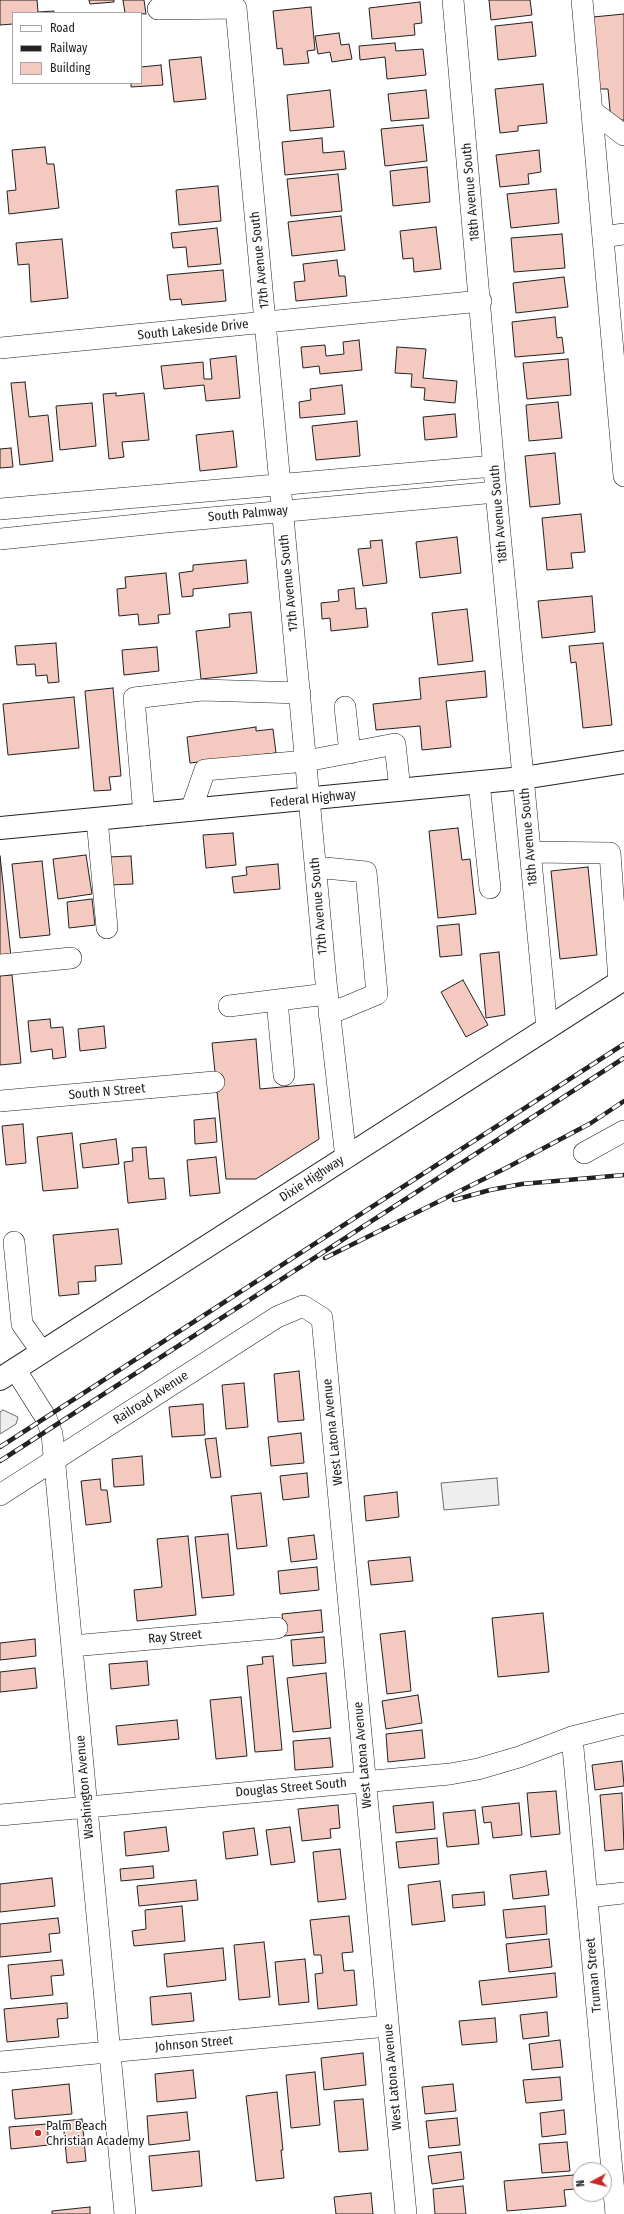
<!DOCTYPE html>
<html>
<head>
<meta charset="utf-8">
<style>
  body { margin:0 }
  #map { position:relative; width:624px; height:2214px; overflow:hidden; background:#fff; font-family:"Fira Sans Condensed",sans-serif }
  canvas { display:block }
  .legend { position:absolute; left:12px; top:12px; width:130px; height:72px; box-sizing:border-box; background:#fff; border:1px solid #a7a7a7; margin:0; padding:5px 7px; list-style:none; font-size:12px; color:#222 }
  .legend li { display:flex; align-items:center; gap:8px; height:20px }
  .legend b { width:20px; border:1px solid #a7a7a7 }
  .north { position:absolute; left:572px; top:2162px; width:40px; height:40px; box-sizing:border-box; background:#fff; border:1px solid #a7a7a7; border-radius:50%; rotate:263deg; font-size:11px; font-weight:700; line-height:16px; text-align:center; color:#222 }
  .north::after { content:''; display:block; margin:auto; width:14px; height:18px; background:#c62828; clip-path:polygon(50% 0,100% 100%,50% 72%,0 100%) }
</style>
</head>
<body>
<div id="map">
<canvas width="624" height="2214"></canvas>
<ul class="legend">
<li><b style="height:5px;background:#fff"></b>Road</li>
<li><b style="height:5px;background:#222"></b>Railway</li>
<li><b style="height:11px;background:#f3c9c0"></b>Building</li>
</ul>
<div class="north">N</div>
</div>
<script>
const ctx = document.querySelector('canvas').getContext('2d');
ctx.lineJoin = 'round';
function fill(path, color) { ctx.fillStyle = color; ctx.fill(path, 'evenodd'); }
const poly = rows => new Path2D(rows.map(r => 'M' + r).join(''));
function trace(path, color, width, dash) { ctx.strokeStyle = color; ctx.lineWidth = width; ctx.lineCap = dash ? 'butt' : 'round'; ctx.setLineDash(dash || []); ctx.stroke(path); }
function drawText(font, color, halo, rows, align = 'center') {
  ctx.font = font + ' "Fira Sans Condensed",sans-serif'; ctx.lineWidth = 3; ctx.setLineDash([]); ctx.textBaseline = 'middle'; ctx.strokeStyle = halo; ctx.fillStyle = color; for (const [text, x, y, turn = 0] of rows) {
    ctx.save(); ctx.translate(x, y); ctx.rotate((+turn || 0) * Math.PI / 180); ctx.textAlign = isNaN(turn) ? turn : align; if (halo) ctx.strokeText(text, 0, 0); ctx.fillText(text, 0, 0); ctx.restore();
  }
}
const green = poly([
  [3,1410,18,1417,16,1424,0,1434,0,1412,3,1410],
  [497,1478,499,1505,444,1510,441,1483,497,1478]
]);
fill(green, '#eee');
trace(green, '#6f6f6f', 1);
const building = poly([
  [0,0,37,0,38,12,54,11,54,13,13,13,13,24,0,25,0,0],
  [89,0,114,0,114,2,90,4,89,0],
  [123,0,144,0,146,14,125,13,123,0],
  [489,0,530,0,532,15,491,20,489,0],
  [420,2,422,23,414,24,415,35,372,39,369,8,420,2],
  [311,7,315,50,307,51,309,63,284,65,282,48,277,49,273,11,311,7],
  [624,14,624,120,611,121,608,89,599,89,593,17,624,14],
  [532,22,536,56,498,60,495,26,532,22],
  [339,33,341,45,349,44,352,59,332,62,330,52,318,54,315,36,339,33],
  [395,43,396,51,423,49,426,75,387,79,385,57,360,60,359,46,395,43],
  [201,57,206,99,174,102,169,60,201,57],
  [161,65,163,85,131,87,131,83,141,83,141,67,161,65],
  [543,84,547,123,518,126,518,131,500,133,495,89,543,84],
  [330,90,334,127,290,131,287,95,330,90],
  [426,90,429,118,391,121,388,94,426,90],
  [423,125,427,161,385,166,381,129,423,125],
  [322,138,323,153,344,151,346,169,285,175,282,142,322,138],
  [45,147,47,164,54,164,59,208,9,214,7,191,16,190,12,150,45,147],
  [539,150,541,172,528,174,529,184,500,187,496,155,539,150],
  [427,167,430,202,393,206,390,171,427,167],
  [338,174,342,211,291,216,287,179,338,174],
  [218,186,221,221,179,225,176,190,218,186],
  [556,189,559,223,511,228,507,194,556,189],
  [341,216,345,250,292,256,288,222,341,216],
  [436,227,441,269,414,272,413,258,403,259,400,231,436,227],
  [217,228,221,264,188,267,186,247,173,248,171,233,217,228],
  [562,234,565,268,514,272,511,238,562,234],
  [62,239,68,298,31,302,29,264,18,265,16,243,62,239],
  [337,260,339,276,345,276,347,296,296,301,294,282,305,281,303,264,337,260],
  [223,270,226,301,182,305,181,299,170,300,167,275,223,270],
  [564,277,568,307,516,313,513,283,564,277],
  [555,317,557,338,562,337,564,353,515,357,512,322,555,317],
  [359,340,362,370,320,374,319,366,303,368,301,347,325,345,326,356,344,354,343,342,359,340],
  [397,347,426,349,423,378,457,381,455,403,424,400,425,388,411,387,412,374,395,373,397,347],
  [236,356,240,398,206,401,204,385,164,389,161,366,203,362,204,379,212,379,210,359,236,356],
  [568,359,571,395,527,399,523,363,568,359],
  [25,382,29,417,48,415,53,461,20,465,11,383,25,382],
  [342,385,345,414,300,418,299,402,311,400,310,389,342,385],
  [116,393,116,396,144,393,149,440,122,442,124,457,109,459,103,394,116,393],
  [558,402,562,438,529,441,526,405,558,402],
  [92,403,96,446,60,450,56,406,92,403],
  [455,414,457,437,425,440,423,417,455,414],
  [357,421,360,456,316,460,312,426,357,421],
  [233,431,237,467,200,471,196,435,233,431],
  [11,448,13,467,0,468,0,449,11,448],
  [555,453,560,504,530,507,525,456,555,453],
  [581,514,585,552,571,553,573,568,547,570,542,518,581,514],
  [457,537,461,573,420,578,416,542,457,537],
  [382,540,387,583,363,586,358,549,371,548,370,541,382,540],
  [246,560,248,583,193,589,193,596,182,597,179,573,193,571,193,565,246,560],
  [166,573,170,614,158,615,159,623,139,625,138,614,119,616,117,589,126,588,125,577,166,573],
  [354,588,356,609,366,608,368,627,331,631,330,618,322,619,321,603,339,601,338,590,354,588],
  [592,596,595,632,542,638,538,601,592,596],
  [467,609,473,661,438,665,432,613,467,609],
  [251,612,257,673,201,679,196,631,230,627,229,614,251,612],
  [56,643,59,682,48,683,47,675,36,676,35,664,17,665,15,646,56,643],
  [603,643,612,725,583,728,576,662,571,663,569,646,603,643],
  [157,647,159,671,124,675,122,650,157,647],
  [485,671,487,697,446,701,451,747,422,750,420,726,376,730,373,704,421,699,419,678,485,671],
  [113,688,121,776,109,777,111,790,94,791,85,691,113,688],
  [74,697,79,748,8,755,3,704,74,697],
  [256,727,256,731,273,729,276,753,190,763,187,737,256,727],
  [458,828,462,860,470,859,476,914,438,918,429,831,458,828],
  [233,833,236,865,206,868,203,835,233,833],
  [86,855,92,894,58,899,53,859,86,855],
  [0,856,11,957,0,958,0,856],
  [131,856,133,884,110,885,108,857,131,856],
  [42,861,50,935,20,938,12,864,42,861],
  [278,864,280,889,234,893,232,877,247,875,246,867,278,864],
  [588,867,597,955,560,959,551,871,588,867],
  [92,899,95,925,69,928,67,902,92,899],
  [459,924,462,955,440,957,437,926,459,924],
  [499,952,505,1015,486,1018,480,954,499,952],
  [12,975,21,1063,0,1065,0,976,12,975],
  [463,980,488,1025,466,1037,441,992,463,980],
  [50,1019,51,1028,63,1027,66,1057,53,1059,52,1049,31,1052,28,1021,50,1019],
  [104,1026,106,1048,80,1051,78,1029,104,1026],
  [256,1039,260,1089,314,1084,319,1139,256,1179,226,1179,212,1043,256,1039],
  [215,1118,217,1142,195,1144,194,1120,215,1118],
  [23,1124,26,1163,6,1165,2,1126,23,1124],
  [72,1133,78,1188,43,1191,37,1137,72,1133],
  [116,1139,119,1164,83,1168,80,1144,116,1139],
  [146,1147,149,1179,164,1178,166,1199,128,1203,124,1162,133,1161,132,1148,146,1147],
  [216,1157,220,1193,190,1196,187,1160,216,1157],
  [118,1229,122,1264,95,1266,96,1281,78,1282,79,1294,59,1296,53,1235,118,1229],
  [299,1371,304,1420,278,1422,274,1374,299,1371],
  [244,1383,248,1427,226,1429,222,1385,244,1383],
  [203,1404,205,1435,172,1437,169,1407,203,1404],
  [301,1433,304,1463,271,1466,268,1437,301,1433],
  [216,1438,221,1477,211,1478,205,1439,216,1438],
  [142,1456,144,1485,114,1487,112,1459,142,1456],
  [307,1473,309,1497,283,1500,280,1476,307,1473],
  [100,1479,101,1490,107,1490,111,1522,86,1525,81,1481,100,1479],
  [397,1492,399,1517,366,1521,364,1496,397,1492],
  [261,1493,267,1546,237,1549,231,1496,261,1493],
  [228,1534,234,1595,202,1598,195,1537,228,1534],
  [314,1535,317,1559,291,1562,288,1538,314,1535],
  [188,1536,196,1615,137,1621,134,1590,162,1587,157,1539,188,1536],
  [410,1557,413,1581,371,1585,368,1561,410,1557],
  [317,1567,319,1590,280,1594,278,1571,317,1567],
  [321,1610,323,1632,284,1636,282,1614,321,1610],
  [543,1613,549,1672,498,1677,492,1618,543,1613],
  [405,1631,411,1691,387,1694,380,1634,405,1631],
  [324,1637,326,1663,293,1666,291,1640,324,1637],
  [35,1639,36,1656,0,1660,0,1643,35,1639],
  [273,1656,282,1750,255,1752,247,1666,263,1664,262,1657,273,1656],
  [147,1661,149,1685,111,1689,109,1664,147,1661],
  [35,1668,37,1688,0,1692,0,1672,35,1668],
  [326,1673,331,1728,293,1732,287,1678,326,1673],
  [418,1695,422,1723,386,1729,382,1701,418,1695],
  [241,1697,247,1756,216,1759,210,1700,241,1697],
  [177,1720,179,1739,118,1745,116,1726,177,1720],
  [422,1730,425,1758,388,1762,386,1734,422,1730],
  [330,1738,333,1767,295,1770,293,1741,330,1738],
  [622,1761,624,1786,595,1790,592,1765,622,1761],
  [556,1791,560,1834,531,1837,527,1793,556,1791],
  [622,1793,624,1849,605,1851,600,1795,622,1793],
  [433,1802,435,1829,396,1833,393,1806,433,1802],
  [519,1803,522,1835,493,1838,491,1822,484,1823,482,1807,519,1803],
  [338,1805,340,1828,330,1829,331,1838,302,1841,298,1809,338,1805],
  [475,1810,479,1844,447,1847,443,1813,475,1810],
  [166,1827,169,1851,126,1856,124,1832,166,1827],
  [290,1827,295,1862,271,1865,266,1830,290,1827],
  [254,1828,258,1855,226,1859,223,1832,254,1828],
  [437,1838,439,1864,399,1868,396,1842,437,1838],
  [340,1849,346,1899,318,1902,313,1852,340,1849],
  [153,1866,154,1878,121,1881,120,1869,153,1866],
  [546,1871,549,1895,513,1899,510,1875,546,1871],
  [52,1878,55,1906,0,1912,0,1884,52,1878],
  [196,1880,198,1900,139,1906,137,1886,196,1880],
  [440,1881,445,1921,412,1925,408,1885,440,1881],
  [484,1892,485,1905,453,1908,452,1895,484,1892],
  [182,1906,185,1941,134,1946,132,1931,146,1929,145,1910,182,1906],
  [545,1906,547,1934,506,1938,503,1910,545,1906],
  [349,1916,353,1952,342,1953,344,1971,354,1970,357,2005,318,2009,315,1974,323,1973,321,1955,314,1955,310,1920,349,1916],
  [58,1918,60,1933,49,1934,51,1952,0,1957,0,1924,58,1918],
  [549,1939,552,1967,509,1972,506,1944,549,1939],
  [264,1942,270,1997,239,2000,234,1945,264,1942],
  [223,1948,226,1980,167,1987,164,1954,223,1948],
  [305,1959,309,2002,279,2005,275,1962,305,1959],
  [62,1960,64,1975,51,1976,53,1995,11,1999,8,1965,62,1960],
  [555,1973,557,1997,482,2005,479,1981,555,1973],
  [191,1993,194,2021,152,2025,150,1997,191,1993],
  [67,2003,68,2018,57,2019,59,2037,7,2042,4,2009,67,2003],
  [547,2012,549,2036,523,2039,520,2015,547,2012],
  [495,2018,497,2042,462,2045,459,2021,495,2018],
  [560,2040,563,2067,532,2070,529,2044,560,2040],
  [363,2053,366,2085,324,2090,321,2058,363,2053],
  [193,2070,196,2098,157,2102,155,2074,193,2070],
  [315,2072,320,2125,291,2128,286,2075,315,2072],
  [560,2077,562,2100,526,2103,523,2080,560,2077],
  [69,2084,72,2114,15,2119,12,2090,69,2084],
  [453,2084,456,2111,425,2114,422,2087,453,2084],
  [277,2092,283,2150,281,2150,284,2178,256,2181,246,2096,277,2092],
  [363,2099,368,2150,339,2152,334,2101,363,2099],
  [564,2110,566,2134,542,2137,540,2113,564,2110],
  [187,2112,190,2140,149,2145,147,2116,187,2112],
  [457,2118,460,2145,429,2148,426,2121,457,2118],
  [82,2119,86,2161,67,2163,63,2121,82,2119],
  [47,2124,49,2145,11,2149,9,2127,47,2124],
  [567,2142,570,2171,542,2173,539,2144,567,2142],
  [199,2151,202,2186,152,2191,149,2156,199,2151],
  [461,2152,464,2179,432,2184,428,2156,461,2152],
  [574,2175,575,2189,564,2190,566,2206,507,2211,504,2181,574,2175],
  [463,2186,466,2214,435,2214,433,2189,463,2186],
  [371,2193,373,2214,336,2214,334,2197,371,2193],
  [90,2207,90,2214,52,2214,52,2211,90,2207]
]);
fill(building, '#f3c9c0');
trace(building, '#222', 1);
const minor = poly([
  [453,0,496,492,547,1029],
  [582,0,624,476],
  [158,9,236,8,326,982,346,1158],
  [592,111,624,135],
  [603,237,624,234],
  [0,348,481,301],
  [0,509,494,466],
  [0,539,166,522,496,492],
  [345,707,350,753],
  [479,782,490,888],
  [191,810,205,770,306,761,395,744,400,790],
  [144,815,134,698,202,690,300,693],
  [97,819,107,928],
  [530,852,610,853,619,982],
  [315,867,366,872,377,994,329,1014],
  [0,965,71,958],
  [277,1001,284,1075],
  [229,1006,327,994],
  [0,1101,214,1082],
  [584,1153,624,1131],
  [14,1242,22,1324,42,1352],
  [15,1369,46,1418,52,1434,125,2214],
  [0,1495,277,1317,303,1306,322,1318,406,2214],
  [72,1646,277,1628],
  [572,1737,616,2214],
  [0,1815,450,1774,478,1769,519,1757,572,1737,624,1724],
  [587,1897,624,1893],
  [0,2062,388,2026]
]);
const major = poly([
  [0,828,523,778,624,762],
  [0,1379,624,979]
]);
trace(minor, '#222', 22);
trace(major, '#222', 24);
trace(minor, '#fff', 21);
trace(major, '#fff', 22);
const rail = poly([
  [454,1200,490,1190,522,1184,624,1175],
  [325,1258,508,1167,591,1123,624,1101],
  [0,1447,624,1044],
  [0,1461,624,1058]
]);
trace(rail, '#222', 4.5);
trace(rail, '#fff', 3, [9]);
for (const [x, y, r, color] of [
  [38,2133,4,"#c62828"]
]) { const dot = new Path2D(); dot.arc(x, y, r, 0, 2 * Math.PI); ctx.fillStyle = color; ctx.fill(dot); trace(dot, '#fff', 1.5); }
drawText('13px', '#222', '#fff', [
  ["18th Avenue South",471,192,-95],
  ["17th Avenue South",260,260,-96],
  ["South Lakeside Drive",193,330,-6],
  ["South Palmway",248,514,-5],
  ["18th Avenue South",499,514,-95],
  ["17th Avenue South",289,583,-96],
  ["Federal Highway",313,799,-6],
  ["18th Avenue South",529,837,-95],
  ["17th Avenue South",319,906,-95],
  ["South N Street",107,1092,-5],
  ["Dixie Highway",312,1179,-33],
  ["Railroad Avenue",151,1398,-33],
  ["West Latona Avenue",333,1432,-96],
  ["Ray Street",175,1637,-5],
  ["West Latona Avenue",363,1755,-95],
  ["Washington Avenue",85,1787,-95],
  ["Douglas Street South",291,1788,-5],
  ["Truman Street",594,1975,-95],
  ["Johnson Street",194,2044,-5],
  ["West Latona Avenue",393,2077,-95]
]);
drawText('13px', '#222', '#fff', [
  ["Palm Beach",46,2126],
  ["Christian Academy",46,2141]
], 'left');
</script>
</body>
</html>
